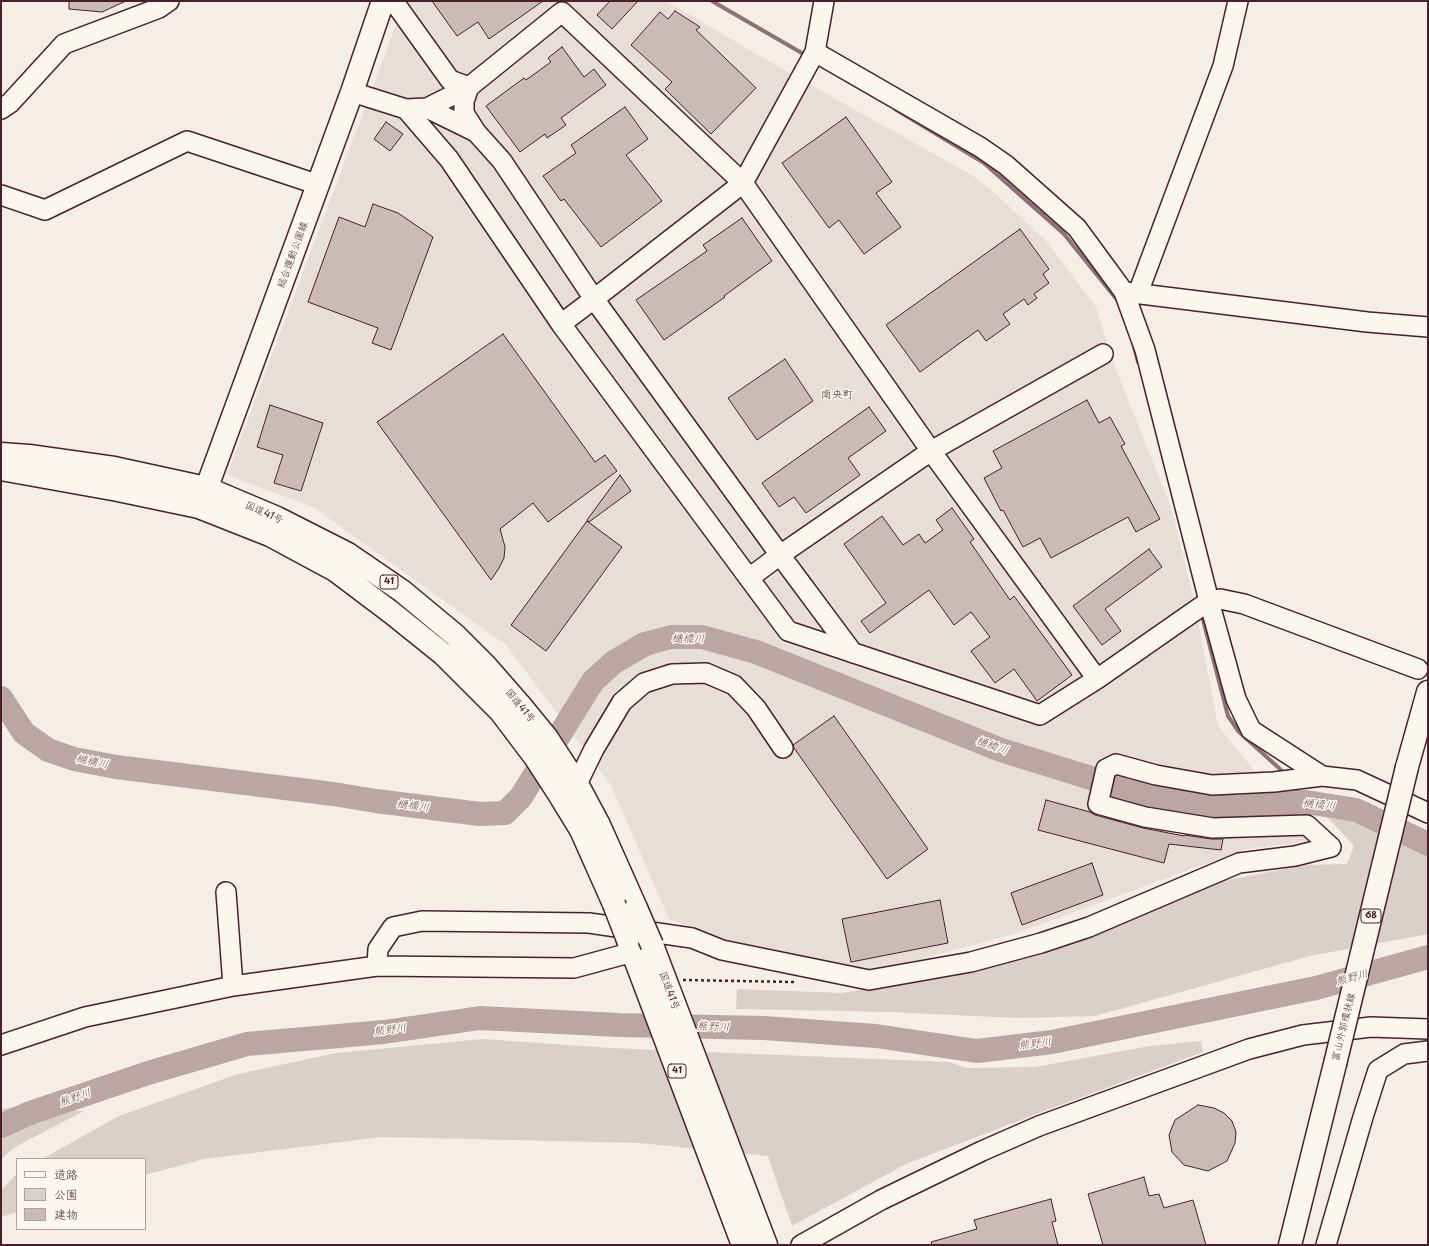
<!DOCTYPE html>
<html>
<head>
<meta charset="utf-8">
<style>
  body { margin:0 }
  #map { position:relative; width:1429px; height:1246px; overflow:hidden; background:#f4eee4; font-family:"Playpen Sans","Klee One",sans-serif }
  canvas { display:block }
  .frame { position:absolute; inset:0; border:2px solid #4a1f2b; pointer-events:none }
  .legend { position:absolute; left:16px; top:1158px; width:130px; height:72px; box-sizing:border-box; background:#fbf7ec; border:1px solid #b4a19f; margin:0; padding:5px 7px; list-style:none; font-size:12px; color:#4a1f2b }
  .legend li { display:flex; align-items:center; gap:8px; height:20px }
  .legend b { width:20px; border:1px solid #b4a19f }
</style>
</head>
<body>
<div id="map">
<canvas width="1429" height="1246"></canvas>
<div class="frame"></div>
<ul class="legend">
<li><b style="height:5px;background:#fbf7ec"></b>道路</li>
<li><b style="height:11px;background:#dbd0c9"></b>公園</li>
<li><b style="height:11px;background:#cabbb6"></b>建物</li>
</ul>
</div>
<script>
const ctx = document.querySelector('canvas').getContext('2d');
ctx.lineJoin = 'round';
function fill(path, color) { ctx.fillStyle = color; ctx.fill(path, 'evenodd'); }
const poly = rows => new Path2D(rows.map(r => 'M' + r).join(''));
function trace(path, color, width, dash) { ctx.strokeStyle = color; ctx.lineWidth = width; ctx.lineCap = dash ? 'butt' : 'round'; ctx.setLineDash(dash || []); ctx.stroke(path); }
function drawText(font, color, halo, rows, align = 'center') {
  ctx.font = font + ' "Playpen Sans","Klee One",sans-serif'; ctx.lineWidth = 3; ctx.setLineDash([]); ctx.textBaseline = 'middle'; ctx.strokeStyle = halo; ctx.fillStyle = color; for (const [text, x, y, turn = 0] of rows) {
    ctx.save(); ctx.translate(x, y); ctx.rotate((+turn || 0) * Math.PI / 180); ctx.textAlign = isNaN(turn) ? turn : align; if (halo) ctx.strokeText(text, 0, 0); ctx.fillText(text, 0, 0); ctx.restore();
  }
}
fill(poly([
  [405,1,666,1,789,73,972,175,998,196,1047,242,1096,307,1113,362,1171,507,1194,600,1218,726,1312,841,1246,849,1014,934,872,972,744,947,669,919,611,785,506,645,313,507,227,475]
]), '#e7dfd6');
fill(poly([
  [1328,818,1356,820,1428,853,1428,934,1310,956,1095,1016,1018,1018,889,1012,736,1009,737,989,842,993,930,978,1030,951,1223,881,1306,865,1347,864,1354,846],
  [483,1039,611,1048,949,1062,966,1068,1035,1067,1150,1046,1201,1041,1203,1052,1039,1113,906,1164,792,1226,768,1156,640,1143,382,1137,204,1159,145,1175,145,1159,42,1159,119,1116,238,1074,336,1053],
  [14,1107,84,1111,15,1147,1,1159,1,1109],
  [17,1174,17,1212,1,1217,1,1190]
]), '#dbd0c9');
trace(poly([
  [712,1,807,56],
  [895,109,984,163,1064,234,1118,301],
  [1133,343,1138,362],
  [1201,612,1228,716,1239,732,1280,769,1285,775],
  [1293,785,1306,802]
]), '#8d7174', 4);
trace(poly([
  [1,698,24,733,48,750,74,759,116,767,333,794,376,801,480,814,505,813,521,797,593,681,614,662,645,644,671,637,702,637,756,652,1001,750,1139,793,1177,801,1233,807,1306,802,1356,810,1428,844],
  [1,1126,30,1113,148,1073,247,1044,384,1032,480,1018,619,1025,764,1028,876,1036,977,1051,1052,1042,1316,988,1428,957]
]), '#baa7a5', 24);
const building = poly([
  [69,1,126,1,102,12,69,9,69,1],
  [432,1,543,1,489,39,478,22,457,36,432,1],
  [610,1,638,1,612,29,597,15,610,1],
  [675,11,700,27,696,30,756,88,711,134,665,89,672,82,631,45,660,12,668,19,675,11],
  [562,47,584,77,594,69,606,85,561,118,566,125,547,138,545,134,520,152,486,106,524,78,526,80,551,62,548,58,562,47],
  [625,107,648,139,626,155,662,201,601,247,564,199,561,201,543,176,576,153,571,145,625,107],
  [846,117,892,182,876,193,901,227,864,254,839,220,829,228,782,163,846,117],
  [386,122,403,134,390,151,374,139,386,122],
  [373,204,398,213,433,237,391,350,372,343,378,328,308,302,339,217,365,227,373,204],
  [742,218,772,261,724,296,725,297,664,340,636,300,707,251,703,245,742,218],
  [1020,229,1049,269,1043,274,1049,283,1034,294,1037,298,1028,305,1024,299,1003,314,1010,324,986,341,978,330,920,372,886,325,1020,229],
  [503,334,595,462,605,455,617,471,548,522,533,503,500,529,505,547,504,558,499,568,491,580,377,422,503,334],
  [785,359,813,401,757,440,728,398,785,359],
  [1087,400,1099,423,1110,417,1125,444,1121,446,1160,519,1136,532,1128,517,1051,558,1040,538,1023,547,1003,510,1001,511,984,478,1002,468,993,451,1087,400],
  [270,405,323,423,301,491,274,483,283,455,257,447,270,405],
  [869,407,886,431,848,458,860,475,806,513,794,497,779,507,762,483,869,407],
  [620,475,631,491,589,522,587,520,620,475],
  [952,508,974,539,970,542,1010,600,1014,596,1072,675,1037,701,1014,669,995,683,971,651,990,637,971,612,954,625,929,590,870,633,861,621,886,603,844,544,882,516,903,545,919,534,925,543,943,530,936,520,952,508],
  [587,521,622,547,546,651,511,625,587,521],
  [1149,549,1162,567,1105,609,1121,631,1102,645,1073,606,1149,549],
  [834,716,928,849,887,879,794,748,793,745,834,716],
  [1046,800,1090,812,1095,815,1143,828,1184,836,1184,835,1211,839,1223,839,1221,850,1169,844,1164,863,1038,830,1046,800],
  [1092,863,1103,895,1022,925,1011,893,1092,863],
  [940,900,948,943,851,962,842,919,940,900],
  [1198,1105,1214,1108,1224,1113,1232,1121,1236,1132,1235,1143,1227,1161,1208,1171,1184,1165,1172,1152,1169,1135,1175,1120,1198,1105],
  [1144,1177,1149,1196,1159,1194,1164,1208,1193,1200,1206,1245,1103,1245,1088,1194,1144,1177],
  [1051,1199,1056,1221,1052,1222,1058,1245,932,1245,931,1242,977,1229,974,1220,1051,1199]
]);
fill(building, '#cabbb6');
trace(building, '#4a1f2b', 1);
const minor = poly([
  [383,1,397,6,450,80,469,87,464,101,464,113,476,132],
  [815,52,980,147,1006,165,1077,228,1124,292,1145,350,1209,601,1236,699,1251,730,1322,776],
  [352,92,406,109,427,108,476,132,502,161,594,299,780,555,853,653],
  [427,108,469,87,562,12,743,183,931,451,1097,679],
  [1,109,10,103,64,44,159,8,169,1],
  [406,109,449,159,561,324,788,631,1040,715,1097,679,1209,601,1220,599,1244,604,1418,669],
  [1,195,45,210,187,141,319,185],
  [1125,292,1367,322,1428,327],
  [1138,293,1223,66,1238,1],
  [561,324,594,299,743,183,815,52,824,1],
  [749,578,780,555,931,451,1103,354],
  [577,784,594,749,622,702,644,683,672,674,706,673,734,685,756,708,783,748],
  [226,892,233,986],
  [377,966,378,949,393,927,422,921,589,923,692,938,722,950,869,980,971,962,1041,943,1089,927,1239,863,1295,856,1331,847,1307,825,1213,828,1145,817,1098,804,1106,769,1116,764,1156,775,1212,785,1274,782,1322,776,1357,780,1428,813],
  [1,1045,85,1017,233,986,377,966,574,968,633,952],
  [801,1245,881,1200,982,1151,1039,1126,1249,1049,1303,1035,1371,1027,1428,1029],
  [1326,1245,1363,1117,1378,1070,1404,1054,1428,1051]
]);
const major = poly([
  [200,506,352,92,383,1],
  [1407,767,1428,692],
  [1290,1245,1335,1064]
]);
const highway = poly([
  [1,454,29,456,114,468,206,488,277,518,348,554,402,591,455,635,485,665,520,705,547,738,577,784,599,825,636,908],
  [1,469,118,490,199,507,270,535,335,570,392,613,443,654,501,712,535,757,559,794,581,830,614,904],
  [628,940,743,1245],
  [652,945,766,1245]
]);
trace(minor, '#4a1f2b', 22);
trace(major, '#4a1f2b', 25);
trace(highway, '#4a1f2b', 25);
trace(poly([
  [683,980,794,982]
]), '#4a1f2b', 2.5, [3, 3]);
trace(minor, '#fbf7ec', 19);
trace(major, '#fbf7ec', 22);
trace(highway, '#fbf7ec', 22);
const majorBridge = poly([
  [1335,1064,1407,767]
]);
const highwayBridge = poly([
  [614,904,628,940],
  [636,908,652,945]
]);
trace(majorBridge, '#4a1f2b', 25, []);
trace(highwayBridge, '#4a1f2b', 25, []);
trace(majorBridge, '#fbf7ec', 22);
trace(highwayBridge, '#fbf7ec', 22);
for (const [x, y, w] of [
  [389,582,18],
  [1371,916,20],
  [677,1071,18]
]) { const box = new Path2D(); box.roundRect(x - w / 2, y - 7, w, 14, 3); ctx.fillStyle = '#fbf7ec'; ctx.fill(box); trace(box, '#4a1f2b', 1); }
drawText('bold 9px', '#4a1f2b', null, [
  ["41",389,582],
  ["68",1371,916],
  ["41",677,1071]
]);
drawText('10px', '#4a1f2b', '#fbf7ec', [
  ["総合運動公園線",293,255,-70],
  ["国道41号",264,513,24],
  ["国道41号",520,706,50],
  ["国道41号",669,991,69],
  ["富山外郭環状線",1344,1027,-76]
]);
drawText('11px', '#4a1f2b', '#fbf7ec', [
  ["南央町",837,395]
]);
drawText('italic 11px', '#714f56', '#fbf7ec', [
  ["樋橋川",688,639,1],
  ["樋橋川",992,746,20],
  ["樋橋川",92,762,12],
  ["樋橋川",1319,805,6],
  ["樋橋川",413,806,7],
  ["熊野川",1352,978,-15],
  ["熊野川",713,1027,2],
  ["熊野川",390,1030,-7],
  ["熊野川",1035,1044,-7],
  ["熊野川",75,1098,-19]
]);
</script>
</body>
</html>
